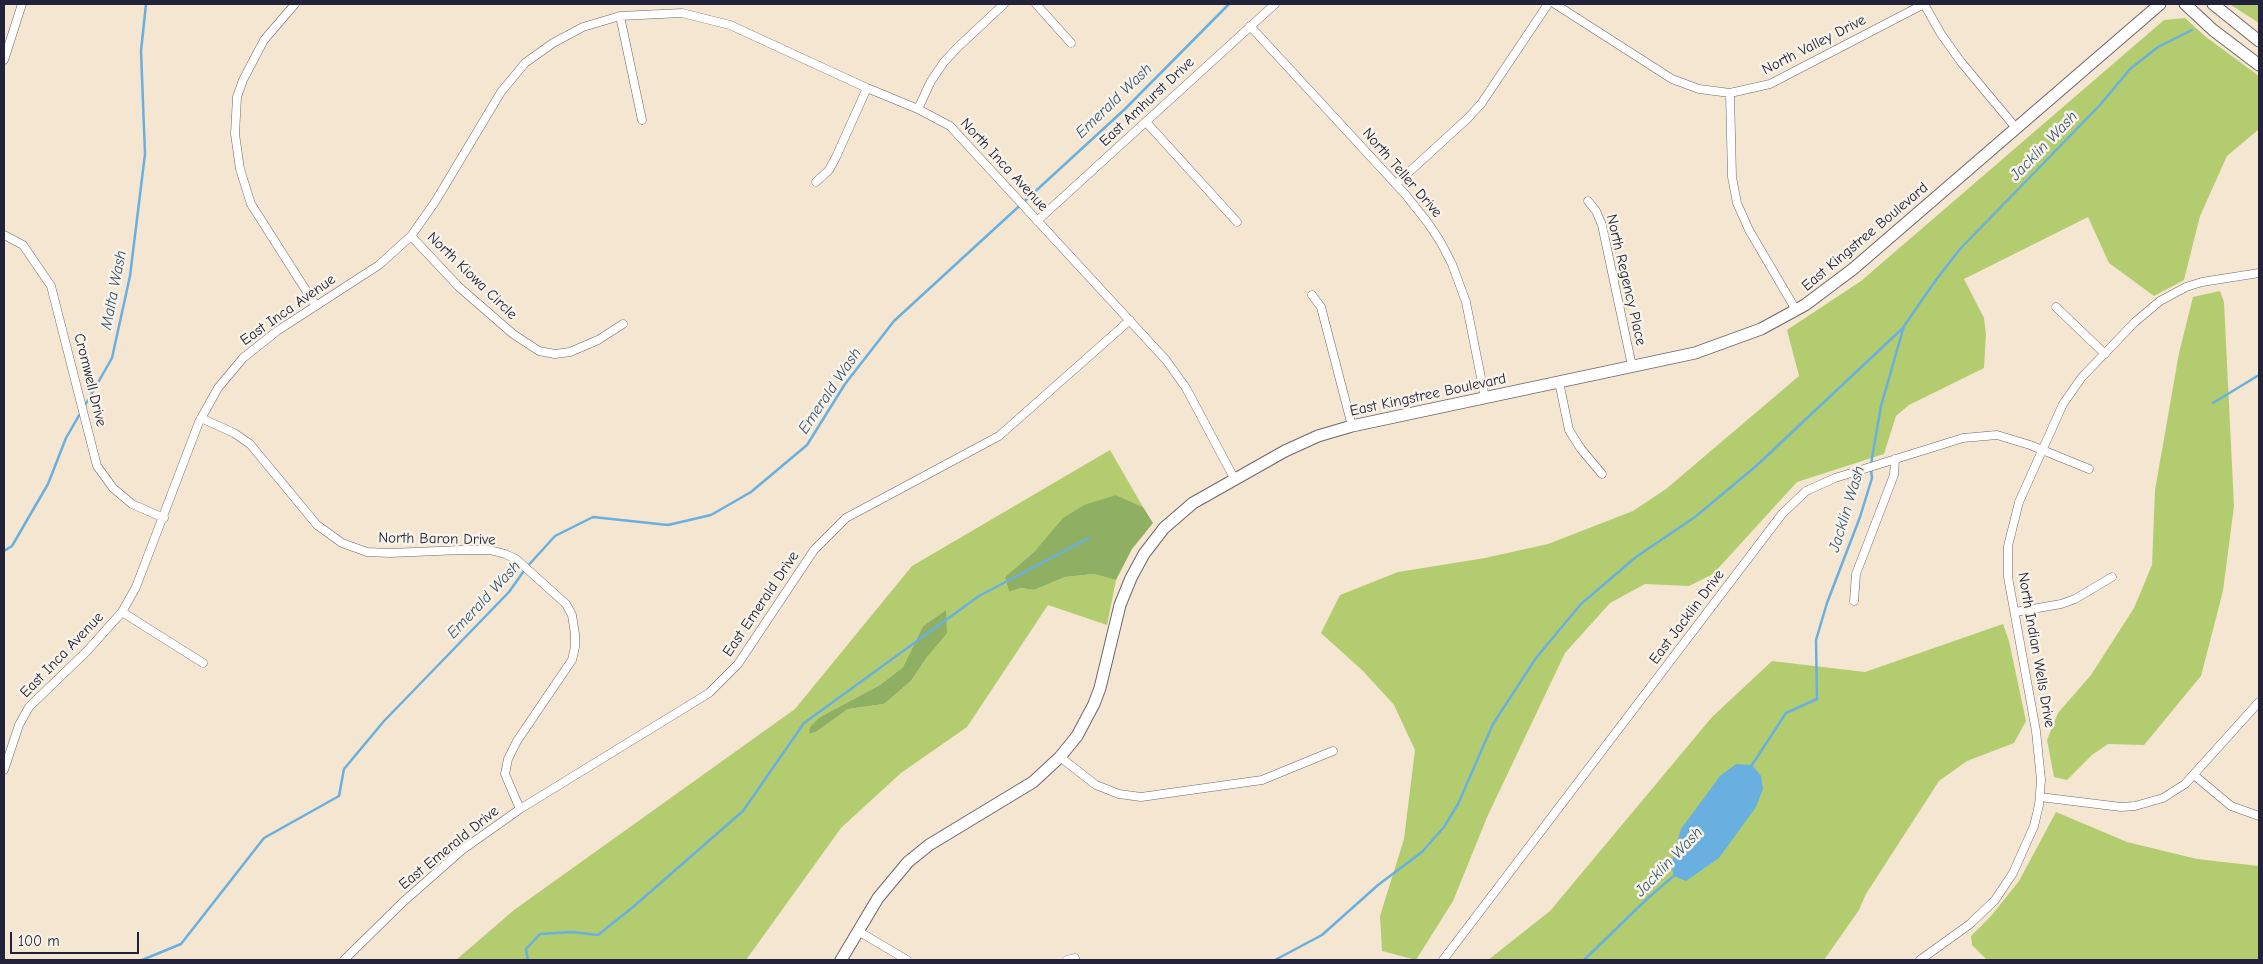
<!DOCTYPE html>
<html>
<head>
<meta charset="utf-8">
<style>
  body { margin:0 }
  #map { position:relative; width:2263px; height:964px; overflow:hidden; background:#f5e6d1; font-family:"Comic Neue",sans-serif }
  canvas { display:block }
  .frame { position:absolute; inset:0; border:5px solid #22223b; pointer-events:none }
  .scale { position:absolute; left:10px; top:932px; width:129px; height:22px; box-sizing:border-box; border:2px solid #22223b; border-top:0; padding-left:6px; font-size:15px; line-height:18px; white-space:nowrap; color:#22223b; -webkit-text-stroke:4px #f7f3e8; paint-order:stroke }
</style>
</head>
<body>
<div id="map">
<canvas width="2263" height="964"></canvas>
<div class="frame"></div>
<div class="scale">100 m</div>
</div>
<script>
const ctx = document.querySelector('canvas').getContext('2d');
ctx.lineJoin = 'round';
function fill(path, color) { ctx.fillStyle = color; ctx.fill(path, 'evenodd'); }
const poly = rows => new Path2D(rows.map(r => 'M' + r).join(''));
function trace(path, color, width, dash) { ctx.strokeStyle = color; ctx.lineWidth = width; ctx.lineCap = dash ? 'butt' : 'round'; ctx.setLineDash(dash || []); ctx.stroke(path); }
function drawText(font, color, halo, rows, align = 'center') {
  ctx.font = font + ' "Comic Neue",sans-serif'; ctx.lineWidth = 5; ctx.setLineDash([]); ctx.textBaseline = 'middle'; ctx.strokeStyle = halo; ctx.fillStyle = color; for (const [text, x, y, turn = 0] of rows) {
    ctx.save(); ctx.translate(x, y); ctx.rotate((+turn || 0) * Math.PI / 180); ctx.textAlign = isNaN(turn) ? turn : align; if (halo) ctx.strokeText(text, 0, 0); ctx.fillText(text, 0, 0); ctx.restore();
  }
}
fill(poly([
  [2229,4,2259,4,2259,23,2231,5],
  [2185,18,2206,37,2259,76,2259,129,2227,156,2200,216,2184,280,2154,296,2109,263,2088,217,1964,279,1984,318,1986,334,1984,368,1909,405,1896,416,1884,454,1797,482,1713,574,1689,586,1645,584,1610,603,1565,653,1488,815,1453,901,1416,960,1382,951,1380,916,1404,839,1415,750,1394,705,1363,671,1321,633,1340,595,1398,572,1485,558,1548,544,1633,511,1666,489,1799,376,1787,330,1861,281,2164,20],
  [2220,291,2224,302,2234,506,2223,591,2201,676,2144,745,2108,744,2092,755,2067,780,2054,777,2047,740,2058,713,2091,675,2134,608,2152,565,2155,490,2179,353,2193,297],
  [1110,450,1143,507,1116,495,1035,551,1005,577,1009,592,1021,588,1034,590,1065,577,1094,574,1116,580,1107,625,1048,605,967,727,901,773,841,828,746,960,456,960,514,910,795,709,912,566],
  [946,610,927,657,911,681,884,704,848,709,816,732,809,734,820,717,880,685,903,667,923,626],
  [2003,624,2009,641,2026,721,2014,743,1967,761,1939,781,1866,894,1859,910,1824,960,1488,960,1550,911,1712,717,1772,661,1865,672],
  [2056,812,2127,842,2197,859,2259,866,2259,960,1987,960,1972,945,1971,936,1991,916,2019,881]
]), '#b4cc70');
fill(poly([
  [1116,495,1143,507,1153,523,1132,549,1116,580,1094,574,1065,577,1034,590,1021,588,1009,592,1005,577,1035,551,1063,518,1084,505],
  [946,610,947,633,927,657,911,681,884,704,848,709,816,732,809,734,810,727,820,717,880,685,903,667,923,626]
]), '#8fb062');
fill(poly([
  [1736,764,1752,765,1761,776,1763,789,1756,807,1719,858,1686,881,1674,876,1671,864,1681,829,1720,776]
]), '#69b0e0');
trace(poly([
  [2213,403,2259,375],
  [84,407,112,358,130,276,145,154,141,51,146,4],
  [1871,464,1881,406,1904,326,1936,280,1960,249,2100,105,2130,69,2158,47,2192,30],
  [4,551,12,546,48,484,66,438,81,412],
  [1750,768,1786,713,1817,699,1816,640,1827,603,1860,517,1872,478,1871,469],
  [142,960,181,944,264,838,339,796,344,769,384,721,509,592,526,568,555,536,593,517,668,525,711,515,751,492,807,445,845,384,894,321,1125,109,1229,4],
  [528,960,526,949,540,934,572,932,598,935,633,907,743,811,804,723,979,596,1089,538],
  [1275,960,1322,935,1378,885,1422,852,1444,827,1458,804,1493,724,1536,658,1581,604,1636,557,1695,517,1755,467,1904,327],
  [1584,960,1649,897,1676,874]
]), '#69b0e0', 2.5);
const street = poly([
  [295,4,264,40,243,80,237,97,235,134,240,169,251,204,316,306],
  [1036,4,1071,43],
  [1555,4,1672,79,1699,89,1730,93,1770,84,1924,4],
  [1924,4,1941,34,1961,62,2016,128],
  [620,16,642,120],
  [1250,26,1405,194,1428,223,1440,241,1452,264,1466,302,1485,398],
  [4,60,22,4],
  [1730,93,1732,177,1737,203,1749,230,1796,310],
  [918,109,931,81,944,62,957,48,1004,4],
  [1146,122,1237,222],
  [816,182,829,170,836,157,867,88],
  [1396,184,1467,119,1481,104,1548,4],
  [1588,201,1596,211,1602,225,1632,366],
  [1037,221,1275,4],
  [4,235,23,245,51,286,97,466,113,488,132,504,164,518],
  [411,236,459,287,513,334,539,351,555,354,570,352,598,340,623,324],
  [1312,295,1321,307,1352,426],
  [2056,307,2105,354],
  [1559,382,1569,430,1581,449,1602,474],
  [201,418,234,433,250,444,317,525,342,543,367,552,390,553,461,550,490,550,505,554,516,559,566,604,572,615,575,634,575,647,572,660,517,741,508,759,505,774,520,809],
  [1854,601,1856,574,1894,475,1895,459],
  [122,612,203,663],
  [2015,612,2061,604,2075,599,2112,577],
  [1060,757,1096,785,1119,794,1141,797,1262,780,1333,751],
  [4,770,19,725,29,707,87,651,122,612,136,587,199,422,218,388,243,358,277,331,379,265,411,236,435,202,501,92,525,63,553,43,583,27,620,16,682,13,730,25,867,88,918,109,950,126,1166,360,1186,388,1234,478],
  [2194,775,2231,806,2259,816],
  [2040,797,2121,807,2135,806,2163,798,2185,784,2259,702],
  [858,931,907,960],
  [344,960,403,902,462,850,520,809,709,693,738,664,814,550,846,518,999,436,1130,320],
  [1067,960,1075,958],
  [1443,960,1782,514,1806,491,1835,478,1963,438,1997,435,2030,445,2089,469],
  [1920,960,1970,924,1995,900,2013,873,2034,826,2039,805,2041,780,2036,731,2008,577,2008,546,2019,502,2063,404,2082,377,2135,322,2160,301,2186,287,2202,282,2259,273]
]);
const secondary = poly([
  [2185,4,2213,30,2259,65],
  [2213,4,2259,41],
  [841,960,878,898,908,862,929,845,1033,782,1060,757,1077,736,1094,704,1100,688,1120,605,1131,578,1144,554,1164,528,1193,503,1285,451,1318,436,1352,426,1695,353,1761,329,1805,305,1853,269,2160,4]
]);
trace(street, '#6c6770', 9);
trace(secondary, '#6c6770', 13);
trace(street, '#fff', 8);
trace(secondary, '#fff', 11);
drawText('15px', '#22223b', '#f7f3e8', [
  ["North Valley Drive",1814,45,-27],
  ["East Amhurst Drive",1147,102,-43],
  ["North Inca Avenue",1004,165,47],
  ["North Teller Drive",1402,173,49],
  ["East Kingstree Boulevard",1865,237,-40],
  ["North Kiowa Circle",472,276,44],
  ["North Regency Place",1626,280,77],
  ["East Inca Avenue",288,310,-35],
  ["Cromwell Drive",90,380,76],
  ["East Kingstree Boulevard",1428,395,-12],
  ["North Baron Drive",437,539,1],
  ["East Emerald Drive",761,604,-56],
  ["East Jacklin Drive",1687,617,-53],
  ["North Indian Wells Drive",2036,650,80],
  ["East Inca Avenue",62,655,-46],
  ["East Emerald Drive",449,848,-39]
]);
drawText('italic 16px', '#3b5475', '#f7f3e8', [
  ["Emerald Wash",1114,101,-44],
  ["Jacklin Wash",2044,146,-46],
  ["Malta Wash",114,290,-79],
  ["Emerald Wash",830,391,-56],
  ["Jacklin Wash",1847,509,-73],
  ["Emerald Wash",484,600,-47],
  ["Jacklin Wash",1669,862,-46]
]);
</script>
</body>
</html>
